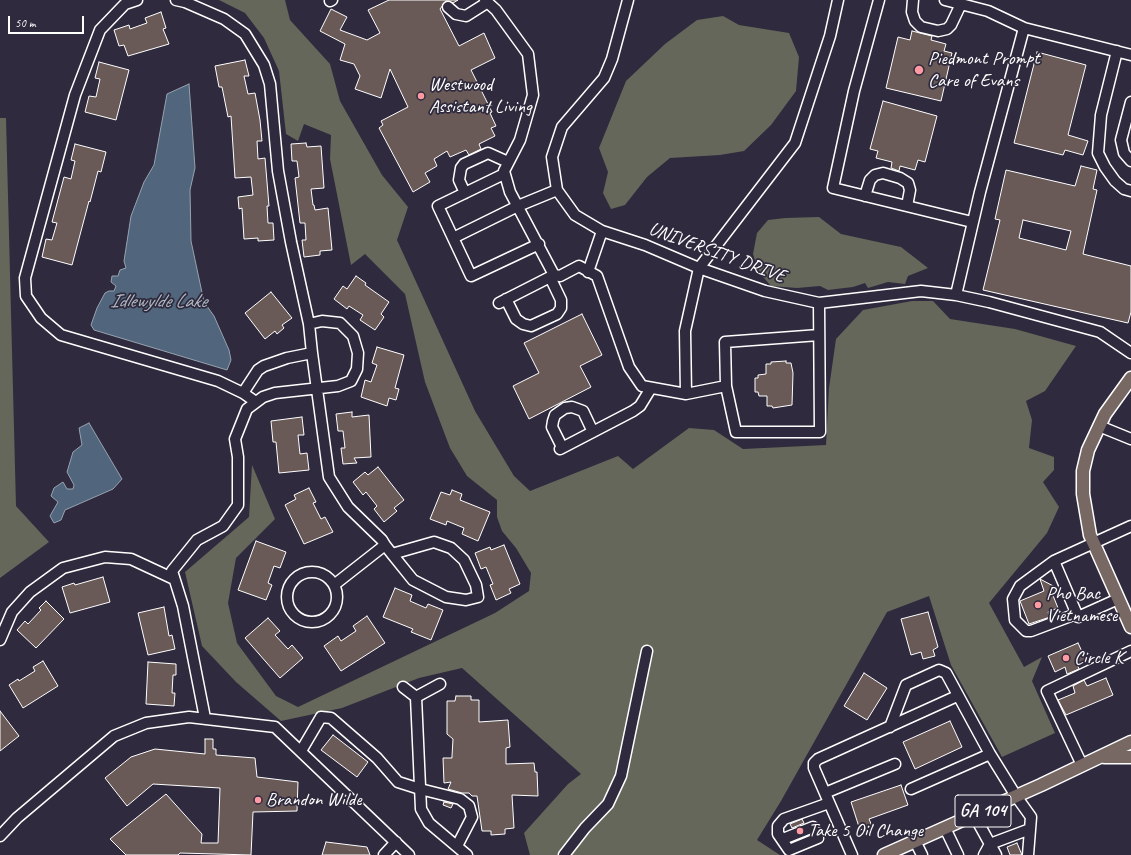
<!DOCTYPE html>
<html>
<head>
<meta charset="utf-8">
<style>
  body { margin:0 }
  #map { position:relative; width:1131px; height:855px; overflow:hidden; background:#2f2a3d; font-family:Caveat,sans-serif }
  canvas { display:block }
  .scale { position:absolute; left:8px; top:16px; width:76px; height:18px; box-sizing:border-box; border:2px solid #fff; border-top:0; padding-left:5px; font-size:12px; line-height:14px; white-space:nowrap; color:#fff; -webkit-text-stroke:3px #2f2a3d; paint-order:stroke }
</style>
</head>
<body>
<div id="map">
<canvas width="1131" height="855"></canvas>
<div class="scale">50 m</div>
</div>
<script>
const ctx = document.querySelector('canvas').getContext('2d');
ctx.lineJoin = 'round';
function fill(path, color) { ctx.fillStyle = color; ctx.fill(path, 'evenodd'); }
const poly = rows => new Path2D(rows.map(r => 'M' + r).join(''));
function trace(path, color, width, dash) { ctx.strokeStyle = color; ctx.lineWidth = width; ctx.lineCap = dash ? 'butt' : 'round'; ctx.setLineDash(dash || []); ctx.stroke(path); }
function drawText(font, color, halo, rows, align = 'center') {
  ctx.font = font + ' Caveat,sans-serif'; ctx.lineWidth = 3.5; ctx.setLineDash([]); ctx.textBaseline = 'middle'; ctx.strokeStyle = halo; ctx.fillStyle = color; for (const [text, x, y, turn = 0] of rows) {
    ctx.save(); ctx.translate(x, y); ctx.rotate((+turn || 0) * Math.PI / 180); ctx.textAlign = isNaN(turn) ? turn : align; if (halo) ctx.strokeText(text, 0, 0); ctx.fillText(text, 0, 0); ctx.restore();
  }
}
fill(poly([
  [219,0,285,0,290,20,330,64,340,101,382,175,408,207,397,240,475,411,514,476,530,491,618,456,633,469,689,428,714,430,743,449,826,445,829,388,836,339,863,310,912,301,933,301,950,319,1015,329,1076,346,1045,391,1026,401,1032,420,1029,448,1054,457,1054,470,1043,482,1059,507,1047,533,989,603,1024,667,1042,657,1032,681,1055,733,1002,757,951,665,929,596,887,612,781,801,757,840,780,855,530,855,524,833,568,784,581,774,462,668,419,678,342,708,281,721,236,682,202,646,185,572,249,517,252,465,275,519,236,558,228,603,237,643,276,696,298,707,495,613,529,591,531,573,516,548,502,531,497,517,497,500,467,476,450,448,425,382,405,294,365,254,351,265,330,159,331,135,304,124,298,141,286,134,279,71,264,38,245,13],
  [723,16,739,25,789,33,799,57,796,91,771,125,744,151,720,155,670,158,647,177,625,205,611,209,603,193,608,172,599,148,626,81,665,44,697,20],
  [0,118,6,118,16,506,49,542,0,578],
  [819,217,841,234,901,247,928,268,908,276,905,284,888,282,868,288,865,283,853,287,828,290,820,286,797,288,771,286,758,271,753,254,757,233,768,220,785,218]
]), '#64675a');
const water = poly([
  [189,84,195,168,190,190,191,241,204,302,214,316,229,350,231,360,227,370,94,330,91,325,97,308,105,293,109,291,114,291,116,286,111,282,112,276,118,276,120,270,126,268,124,261,131,216,144,182,154,165,167,94,189,84],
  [89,423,122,479,113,489,65,510,61,520,54,523,50,516,58,502,51,496,54,488,63,482,67,489,73,489,74,485,67,472,73,452,82,445,79,428,89,423]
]);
fill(water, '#51667c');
trace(water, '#97a3b0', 1);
const building = poly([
  [389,0,458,0,453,3,446,1,440,9,459,46,484,33,495,58,471,70,492,112,490,113,496,126,491,128,495,136,479,144,481,149,469,155,466,150,450,157,447,151,434,159,437,166,425,173,430,182,413,192,379,128,383,125,381,121,408,107,390,69,381,98,355,89,360,76,354,64,340,60,345,44,320,31,331,9,347,17,340,30,367,40,380,33,368,10,389,0],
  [161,12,166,28,163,29,169,44,128,56,124,45,119,46,114,30,129,25,130,29,147,23,145,18,161,12],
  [912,31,932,36,931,40,946,44,944,51,952,53,941,101,886,88,898,37,910,40,912,31],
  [1037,52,1086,65,1068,135,1088,141,1083,155,1065,150,1063,155,1014,143,1037,52],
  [245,60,249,76,244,76,248,94,255,93,260,120,262,141,257,141,258,159,265,158,269,206,267,206,268,223,273,223,274,240,258,241,258,238,244,239,242,208,239,209,238,197,253,195,251,177,235,178,231,116,228,117,222,87,219,87,215,66,245,60],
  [99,62,129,70,116,120,85,112,89,96,96,97,100,79,95,78,99,62],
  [883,101,937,116,925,162,918,160,915,170,900,166,899,171,891,168,892,162,876,158,878,151,870,149,883,101],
  [306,143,307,147,321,146,324,188,311,189,313,205,314,205,315,210,328,208,332,250,320,251,320,255,304,257,302,240,306,240,305,223,300,223,295,178,299,177,297,161,292,161,291,144,306,143],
  [75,144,106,152,101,172,98,171,90,202,89,201,72,265,42,257,46,239,52,240,57,223,52,222,64,177,71,179,75,161,71,160,75,144],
  [1081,166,1097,170,1093,189,1097,190,1083,254,1131,266,1131,312,1128,323,983,290,1000,220,995,219,1006,170,1075,186,1081,166],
  [1023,220,1071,231,1066,250,1019,238,1023,220],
  [356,276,366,283,365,285,389,302,381,314,384,317,375,330,360,320,363,315,349,306,347,309,334,299,343,286,347,289,356,276],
  [271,292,292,318,282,325,284,328,277,334,275,331,265,339,245,313,271,292],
  [582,314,602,355,580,366,591,387,529,419,513,386,539,373,524,343,582,314],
  [377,347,404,355,395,388,399,389,396,400,389,398,387,406,361,397,365,380,371,382,377,365,372,363,377,347],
  [786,361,786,363,791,363,793,373,792,405,773,408,772,406,767,406,767,396,759,396,758,392,755,392,755,378,758,378,758,375,766,374,766,364,771,364,771,362,786,361],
  [352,412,352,417,369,415,371,457,354,458,357,463,343,464,341,448,345,448,343,431,338,431,336,414,352,412],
  [302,417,304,435,298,435,300,454,307,453,309,470,279,473,276,442,273,442,271,421,302,417],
  [378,467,404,500,394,508,397,511,384,522,374,509,377,506,366,492,363,495,353,482,365,472,368,475,378,467],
  [309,488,316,502,313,503,321,519,325,517,333,532,304,544,285,505,296,499,294,495,309,488],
  [452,490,462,494,460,500,490,512,478,541,462,534,464,528,447,521,446,525,430,519,441,492,450,495,452,490],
  [256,541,286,552,280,568,274,566,268,583,272,585,266,600,238,590,256,541],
  [504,545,520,584,509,589,511,593,496,600,490,585,493,584,486,567,481,569,475,553,490,547,491,550,504,545],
  [103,577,110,602,70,613,62,587,74,583,75,585,103,577],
  [1040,579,1059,589,1052,593,1058,608,1048,612,1050,617,1029,624,1020,601,1044,591,1040,579],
  [395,588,412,595,410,601,426,608,428,604,443,610,431,640,411,632,413,629,383,617,395,588],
  [46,601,64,619,36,648,17,630,25,621,28,624,41,610,39,608,46,601],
  [164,607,169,636,172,635,175,649,148,655,138,613,164,607],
  [928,612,938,647,933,650,935,656,923,659,921,652,911,655,901,619,928,612],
  [367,616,385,643,341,671,324,646,338,636,341,641,356,631,353,626,367,616],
  [268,618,280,631,275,635,288,649,292,645,303,658,280,678,245,638,268,618],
  [1078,643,1086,660,1077,664,1079,669,1067,674,1065,667,1055,672,1048,656,1078,643],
  [43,661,58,686,23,708,9,685,18,679,19,681,35,671,33,667,43,661],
  [148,662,176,664,176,675,173,675,172,693,175,693,174,706,146,704,148,662],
  [864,673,887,688,867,720,844,706,864,673],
  [1106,678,1113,695,1066,715,1058,700,1075,693,1073,686,1084,680,1087,686,1106,678],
  [456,696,471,696,471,700,479,700,479,722,508,720,510,747,506,748,506,764,534,763,535,772,537,772,538,796,512,795,514,828,505,829,505,834,491,835,491,831,482,831,477,796,472,796,469,793,462,793,448,789,451,782,444,783,443,758,452,758,452,756,453,739,447,734,447,701,455,701,456,696],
  [0,711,19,736,0,751,0,711],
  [950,721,962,747,915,769,903,742,950,721],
  [333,735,368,762,357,777,321,750,333,735],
  [205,739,213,739,213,749,216,749,216,755,255,758,257,777,298,782,297,811,253,812,251,855,180,853,178,855,126,855,110,839,166,794,202,834,201,843,218,843,220,788,153,784,127,806,105,778,131,757,155,749,205,754,205,739],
  [901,785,908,805,869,819,872,826,860,830,851,802,901,785],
  [444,802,453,804,451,808,443,805,444,802],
  [802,819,804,823,792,828,790,824,802,819],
  [326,842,367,847,370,855,322,855,326,842],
  [1017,843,1022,855,1010,855,1007,847,1017,843]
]);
fill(building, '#695957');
trace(building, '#fff', 1);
const minor = poly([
  [137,0,125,4,100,30,75,95,25,278,26,296,41,318,61,335,218,381,243,393,256,402],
  [176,0,185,2,224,19,245,34,264,65,270,84,278,171,291,242,309,324,312,353,329,477,348,507,382,540,385,545,392,554,413,580,446,597,466,600,478,597,476,585,464,560,451,548,434,542,392,554],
  [485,0,496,10,528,54,533,95,520,140,504,171,510,192,554,275,560,276,579,266,597,276,629,367,642,386,686,394,726,386,736,432,820,432,819,303],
  [628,0,612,59,604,78,562,127,552,157,557,190,575,215,602,231,645,245,699,268,765,291,819,303,921,291,956,295,989,302,1100,332,1131,353],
  [879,0,854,91,833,188,972,222],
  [913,0,912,12,915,21,921,27,938,31,947,29,951,25,961,4],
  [945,0,988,11,1024,28,1131,55],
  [330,1,332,0],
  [448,7,456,14,466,16,488,2],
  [1117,51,1101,115,1098,153,1105,167,1115,181,1124,189,1131,191],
  [1131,102,1121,140,1124,153,1131,161],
  [504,174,438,206,471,276,539,244],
  [465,193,459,180,461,168,464,164,488,153,508,162],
  [865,196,870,180,875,175,883,173,900,178,908,183,910,190,907,206],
  [453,238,518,206,557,190],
  [588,272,602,231],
  [956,295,980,192,1024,28],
  [506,299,516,319,523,324,531,326,557,314,561,308,561,300,550,277],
  [499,303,554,275],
  [726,386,725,342,819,335],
  [243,393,258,370,264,366,287,358,312,353],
  [686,394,685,331,699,268,795,143,830,36,838,0],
  [1099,426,1131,439],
  [562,447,552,427,553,421,555,415,565,408,572,407,583,411,593,432],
  [560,449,633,411,640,406,651,388],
  [1054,561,1020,586,1013,599,1015,620,1026,631,1031,631,1076,614,1078,617],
  '287 597a25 25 0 1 1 50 0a25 25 0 1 1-50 0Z',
  [334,585,385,545],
  [1118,599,1078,617,1054,561,1131,526],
  [0,640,12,612,30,592,63,568,105,557,131,559,174,579],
  [440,684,416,697,421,809,429,823,467,855],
  [403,687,416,697],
  [205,718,183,606,172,571,197,540,223,526,238,505,238,457,235,439,247,409,263,397,275,393,338,386,351,381,357,369,358,353,353,336,340,323,322,321,309,324],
  [890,727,906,685,939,670,946,673,990,754,1016,796,1031,817,1028,855],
  [301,751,321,717,331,718,377,758,398,782,420,789,460,799,469,806,472,817,457,846],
  [1082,765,1047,691,1131,651],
  [911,789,990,754],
  [825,793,895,764],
  [974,815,996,855],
  [813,827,783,839,778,834,778,826,784,819,829,803],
  [945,828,958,855],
  [778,834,789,850,818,838,816,832],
  [0,836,17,818,114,736,146,723,189,717,275,727,409,855],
  [915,841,922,855],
  [384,855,396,842],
  [564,855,585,828,608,804,621,776,647,651],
  [852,855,814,768,814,763,818,759,957,696],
  [984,855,990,844,1030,829]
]);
const major = poly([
  [1131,378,1105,414,1088,450,1083,471,1083,494,1090,535,1131,627],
  [1104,757,1131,757],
  [884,855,1041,785,1131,742]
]);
trace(minor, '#fff', 13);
trace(major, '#fff', 15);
trace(minor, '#2f2a3d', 10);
trace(major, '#776864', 12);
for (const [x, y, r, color] of [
  [919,70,5,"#ff9aa2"],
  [421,96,4,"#ff9aa2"],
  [1038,605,4,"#ff9aa2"],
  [1066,658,4,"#ff9aa2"],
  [258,800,4,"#ff9aa2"],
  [800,831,4,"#ff9aa2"]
]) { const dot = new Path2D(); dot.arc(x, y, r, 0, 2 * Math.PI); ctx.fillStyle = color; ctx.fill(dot); trace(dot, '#2f2a3d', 1.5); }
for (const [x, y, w] of [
  [983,811,56]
]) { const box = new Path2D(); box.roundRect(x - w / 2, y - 16, w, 32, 3); ctx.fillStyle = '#2f2a3d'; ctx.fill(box); trace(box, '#fff', 1); }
drawText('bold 18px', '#fff', null, [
  ["GA 104",983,811]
]);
drawText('19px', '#fff', '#2f2a3d', [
  ["Piedmont Prompt",928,59],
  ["Care of Evans",928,81],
  ["Westwood",429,85],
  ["Assistant Living",429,107],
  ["Pho Bac",1046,594],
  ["Vietnamese",1046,616],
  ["Circle K",1074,658],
  ["Brandon Wilde",266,800],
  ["Take 5 Oil Change",808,831]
], 'left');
drawText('19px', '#fff', '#2f2a3d', [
  ["UNIVERSITY DRIVE",717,253,20]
]);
drawText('italic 20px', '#b1bac4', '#2f2a3d', [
  ["Idlewylde Lake",158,302]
]);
</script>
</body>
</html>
